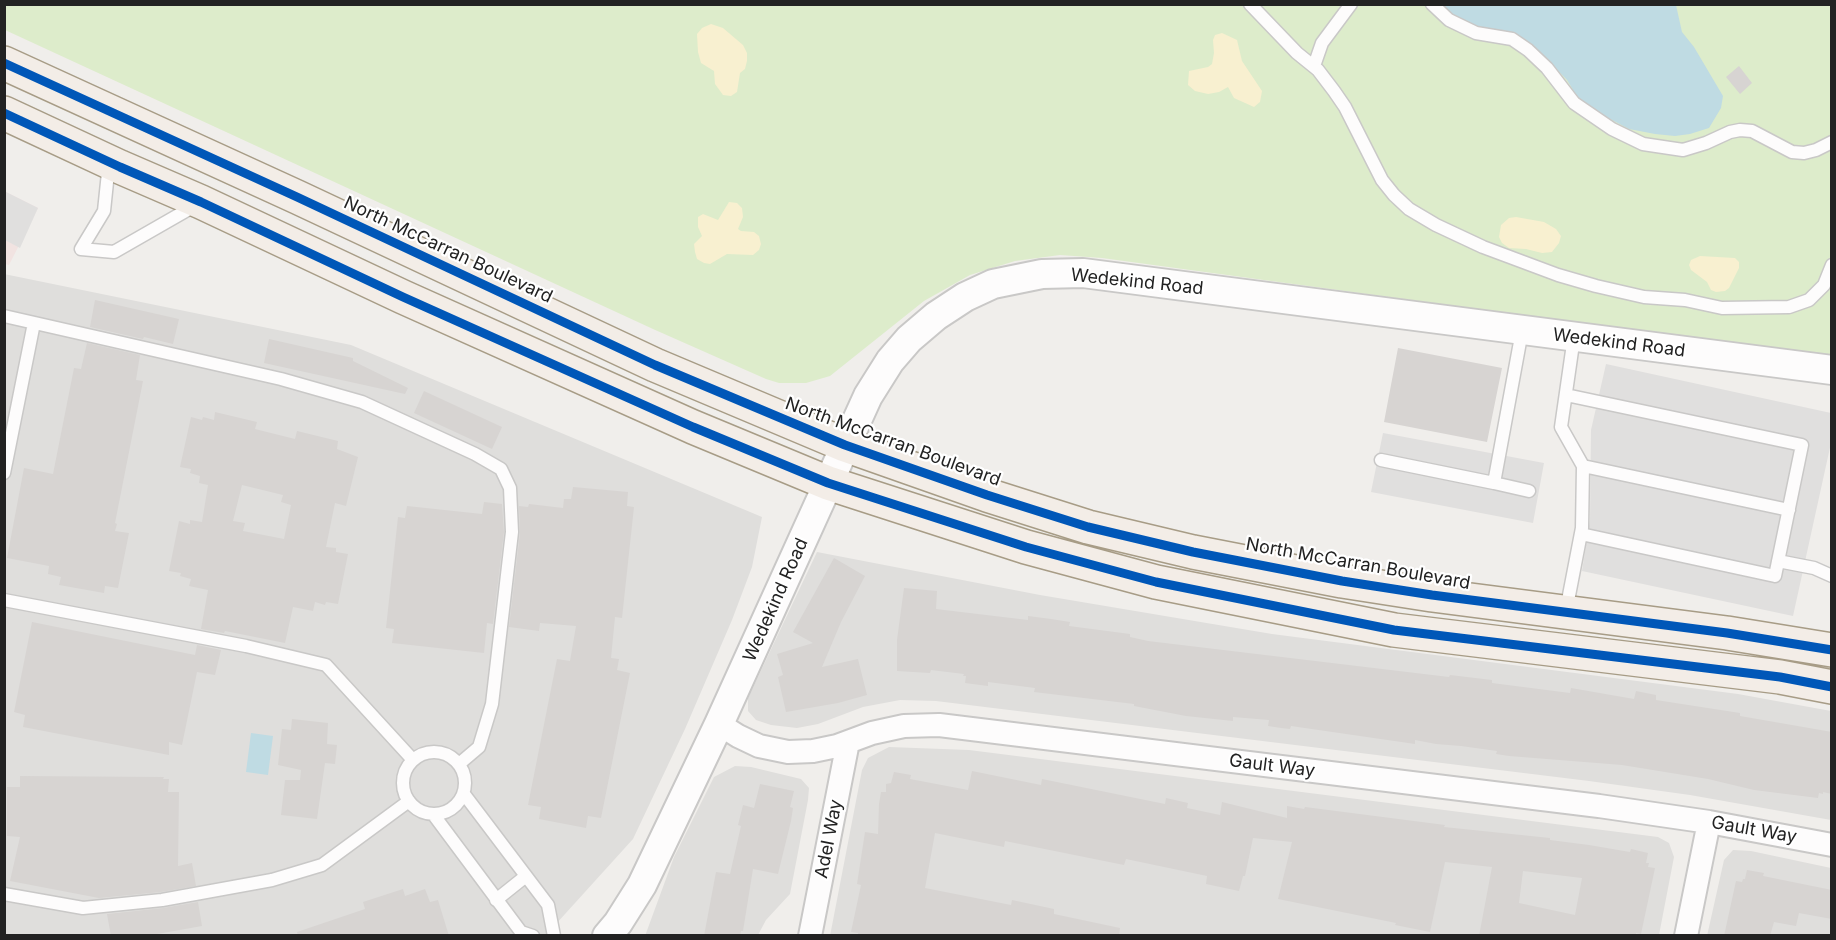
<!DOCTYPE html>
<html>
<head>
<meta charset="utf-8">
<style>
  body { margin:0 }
  #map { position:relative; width:1836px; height:940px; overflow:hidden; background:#f0eeeb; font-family:Inter,sans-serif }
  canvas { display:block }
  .frame { position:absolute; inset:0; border:6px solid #222; pointer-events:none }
</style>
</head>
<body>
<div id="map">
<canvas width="1836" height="940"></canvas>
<div class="frame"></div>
</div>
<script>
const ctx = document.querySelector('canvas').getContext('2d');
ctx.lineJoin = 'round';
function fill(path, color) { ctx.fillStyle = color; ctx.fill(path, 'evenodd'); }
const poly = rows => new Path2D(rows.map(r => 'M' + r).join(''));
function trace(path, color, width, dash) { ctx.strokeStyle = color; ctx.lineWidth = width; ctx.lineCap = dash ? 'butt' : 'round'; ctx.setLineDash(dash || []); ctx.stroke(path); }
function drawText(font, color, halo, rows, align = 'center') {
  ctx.font = font + ' Inter,sans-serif'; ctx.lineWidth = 4.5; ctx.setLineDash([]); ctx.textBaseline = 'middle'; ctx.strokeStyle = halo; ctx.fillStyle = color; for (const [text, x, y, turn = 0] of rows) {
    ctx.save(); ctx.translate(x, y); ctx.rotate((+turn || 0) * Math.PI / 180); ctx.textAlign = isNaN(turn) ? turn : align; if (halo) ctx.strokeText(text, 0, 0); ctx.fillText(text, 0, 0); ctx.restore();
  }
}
fill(poly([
  [4,274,351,345,762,517,752,567,732,620,685,729,633,839,546,935,5,935],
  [817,552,1040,595,1272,634,1738,694,1831,711,1831,820,1690,795,1589,781,936,701,900,700,863,707,818,724,797,728,771,725,756,720,748,711,748,698],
  [889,747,969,750,1658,837,1669,843,1674,857,1659,935,830,936,862,770,868,758],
  [735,766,751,767,801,779,809,788,808,800,790,894,766,920,758,935,645,936,674,857,714,777],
  [1733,850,1751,851,1831,868,1831,935,1707,936,1724,860]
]), '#dfdedc');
fill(poly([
  [4,191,38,208,9,265,5,264]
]), '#f1e3e1');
fill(poly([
  [5,4,1831,5,1831,357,1102,258,1060,255,1015,261,970,275,924,301,830,376,806,383,779,383,766,379,653,329,5,30]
]), '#ddeccb');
fill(poly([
  [711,24,723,28,743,45,747,53,747,61,745,69,740,73,737,92,731,96,723,95,715,84,714,71,701,63,698,52,697,34,702,28],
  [1222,33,1237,40,1242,61,1262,91,1260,102,1254,107,1234,98,1228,87,1219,92,1208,94,1195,91,1188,85,1189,71,1208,67,1212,64,1214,53,1213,40,1215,35],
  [729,202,737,203,742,208,743,217,738,229,741,231,754,232,759,236,761,244,759,250,753,255,727,254,710,264,704,263,697,259,695,252,694,244,702,236,698,227,698,217,703,214,718,220],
  [1516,217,1544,222,1556,229,1561,236,1559,243,1552,252,1542,253,1526,249,1509,248,1502,243,1499,237,1501,225,1509,218],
  [1700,256,1735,258,1739,262,1739,268,1729,288,1725,291,1716,292,1711,290,1707,282,1691,270,1689,265,1691,260]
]), '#f8f0d0');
fill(poly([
  [4,191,38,208,20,248,5,240],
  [1606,364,1831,413,1831,443,1793,616,1582,571,1590,520,1591,430],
  [1383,433,1544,463,1533,523,1371,492]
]), '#e0dfde');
fill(poly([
  [1441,5,1676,5,1682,32,1694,47,1723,96,1721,108,1709,128,1690,134,1675,136,1655,134,1629,129,1597,112,1578,98,1567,80,1540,52,1512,32,1484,33,1453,16],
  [251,733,273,736,268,775,246,772]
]), '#bfdbe3');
fill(poly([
  [1739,66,1752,83,1740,94,1726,77],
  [95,300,179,319,173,344,144,337,143,339,90,327],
  [269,339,353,358,353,361,408,388,405,394,264,363],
  [87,343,140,355,136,380,143,381,115,523,117,524,115,531,129,533,118,588,105,586,104,593,59,585,61,577,48,574,49,566,7,558,24,468,53,474,74,368,81,369],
  [1398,348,1502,368,1487,442,1384,422],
  [424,391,502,427,492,449,414,413],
  [215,412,257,422,255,429,295,439,297,431,338,441,337,449,358,457,346,506,335,503,326,547,336,548,336,552,348,554,338,604,326,602,325,605,315,602,313,611,293,607,285,643,225,631,224,633,201,629,208,590,189,586,191,579,180,576,181,573,169,571,179,521,190,524,190,520,202,522,208,485,199,483,200,476,190,473,191,469,180,467,191,417,202,420,203,417,214,420],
  [242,485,283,495,281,502,291,505,284,539,243,531,245,523,233,521],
  [573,487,628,492,627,506,634,507,622,618,615,617,611,658,619,659,617,670,630,673,601,818,588,816,586,828,539,819,541,807,528,805,557,659,570,661,576,626,540,623,539,631,509,627,520,533,519,506,528,507,529,504,563,508,564,499,571,499],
  [484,502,502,504,504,532,493,624,487,623,484,653,392,643,394,629,386,628,398,517,405,518,407,506,482,514],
  [834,558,865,576,841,622,822,667,858,659,867,695,838,703,786,712,778,677,783,675,777,654,813,643,793,632],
  [904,588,937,591,936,609,1028,620,1028,616,1051,619,1070,622,1069,626,1130,634,1130,637,1148,641,1449,677,1450,675,1492,680,1492,683,1570,693,1571,688,1634,699,1636,691,1656,695,1656,700,1740,713,1740,716,1832,732,1832,794,1823,792,1823,794,1819,793,1818,798,1754,790,1708,779,1622,765,1509,756,1496,754,1497,751,1461,746,1436,744,1415,740,1415,744,1291,726,1290,729,1281,728,1268,726,1269,720,1233,717,1233,721,1186,716,1134,706,1134,704,1034,692,1035,688,988,682,988,686,965,683,966,676,963,676,964,674,931,670,930,673,897,671,897,640],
  [32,622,195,655,197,645,221,650,215,675,197,672,182,745,169,742,169,755,23,727,25,715,14,712],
  [292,719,328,723,327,744,337,745,335,764,325,763,317,819,281,815,285,780,300,780,301,770,278,765,282,729,291,730],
  [972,771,1041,785,1042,779,1165,804,1166,798,1188,803,1187,808,1220,815,1222,802,1287,818,1287,806,1304,809,1305,807,1445,825,1444,827,1550,838,1550,840,1589,845,1630,852,1631,849,1648,853,1646,863,1649,863,1648,867,1655,868,1641,934,1636,933,1636,936,1479,936,1492,867,1445,862,1430,932,1395,925,1396,923,1278,899,1292,842,1253,838,1245,876,1243,876,1239,891,1206,884,1207,876,1126,859,1124,865,1005,841,1004,847,935,833,925,888,1011,905,1012,900,1054,909,1054,914,1120,928,1119,936,858,936,858,933,851,932,861,885,857,884,865,832,878,834,879,804,881,792,886,792,886,784,891,783,894,772,911,775,910,779,968,790],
  [1523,871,1582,878,1575,915,1519,903],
  [20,776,164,777,163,779,169,779,168,792,179,792,178,866,192,863,196,886,161,892,99,898,10,881,20,837,7,836,7,787,20,787],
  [760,784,794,791,790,807,793,808,791,821,778,874,753,869,743,931,741,931,740,936,704,936,716,872,730,874,741,826,738,825,743,805,754,808],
  [1747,870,1764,873,1763,876,1832,890,1832,919,1799,913,1796,926,1774,922,1770,936,1724,936,1736,881,1742,882,1743,879,1745,879],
  [403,889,405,896,425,889,430,902,438,900,449,936,298,936,297,932,365,909,363,902],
  [198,902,202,926,146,936,111,936,107,914,163,908]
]), '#d7d4d2');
const service = poly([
  [1250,4,1297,53,1318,70,1334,91,1345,107,1382,180,1394,195,1409,209,1436,225,1483,247,1558,275,1596,286,1644,297,1685,300,1722,308,1789,307,1809,300,1824,285,1832,265],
  [1432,4,1449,20,1476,33,1512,39,1528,50,1547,68,1574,103,1612,129,1643,144,1683,150,1706,143,1730,132,1740,130,1752,131,1792,152,1804,153,1816,150,1832,142],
  [1314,66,1322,43,1351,4],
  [109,163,104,211,81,249,114,252,196,205],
  [4,316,281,379,362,402,475,454,501,469,510,488,512,532,492,704,479,747,459,764],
  [1566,395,1802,445,1775,576,1581,534],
  [1381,460,1494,483,1522,331],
  [1583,466,1789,510],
  [4,473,34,323],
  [1494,483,1529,491],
  [1778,561,1814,568,1832,576],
  [4,600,246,646,326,665,413,760],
  [1566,611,1582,528,1583,466,1561,427,1574,337],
  '403 783a31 31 0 1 1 62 0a31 31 0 1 1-62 0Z',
  [464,794,548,905,554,936],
  [433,814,521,932,533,936],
  [4,894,83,908,162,900,272,880,322,865,409,801],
  [496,900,526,876]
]);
const minor = poly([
  [719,724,738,736,759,746,788,752,813,751,837,746,872,733,904,726,939,725,1599,806,1709,822,1832,845],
  [810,936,848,742],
  [1686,936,1709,822]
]);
const tertiary = poly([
  [607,936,618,923,642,885,719,724,868,396,890,361,909,339,936,316,965,297,993,284,1042,274,1083,273,1832,370]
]);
const primary = poly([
  [4,63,297,197,655,365,845,445,987,495,1088,527,1193,552,1342,581,1432,595,1727,633,1832,650],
  [4,113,120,167,201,202,403,297,693,427,828,483,1026,547,1156,582,1394,630,1780,677,1832,687]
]);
trace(service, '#c9c8c7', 15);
trace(minor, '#c9c8c7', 26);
trace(tertiary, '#c9c8c7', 32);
trace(primary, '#a79c86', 36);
trace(service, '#fdfcfc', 12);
trace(minor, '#fdfcfc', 22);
trace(tertiary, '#fdfcfc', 28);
trace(primary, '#f3ede7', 33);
trace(poly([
  [4,63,297,197,655,365,845,445,987,495,1088,527,1193,552,1342,581,1432,595,1727,633,1832,650],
  [4,113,120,167,201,202,403,297,693,427,828,483,1026,547,1156,582,1394,630,1780,677,1832,687]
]), '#0057b8', 9);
drawText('18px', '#222', '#fff', [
  ["North McCarran Boulevard",448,250,25],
  ["Wedekind Road",1137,282,6],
  ["Wedekind Road",1619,343,7],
  ["North McCarran Boulevard",893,442,20],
  ["North McCarran Boulevard",1358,564,10],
  ["Wedekind Road",776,600,-66],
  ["Gault Way",1272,766,7],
  ["Gault Way",1754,830,10],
  ["Adel Way",829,839,-79]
]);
</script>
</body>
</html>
